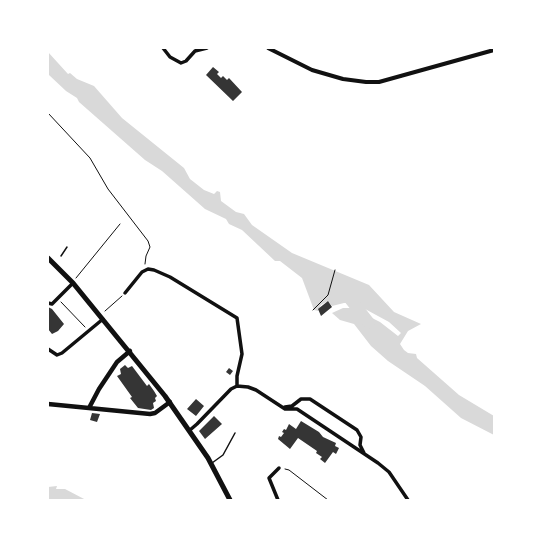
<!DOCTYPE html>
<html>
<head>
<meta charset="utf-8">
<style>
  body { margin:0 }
  #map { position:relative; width:542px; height:548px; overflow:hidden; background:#fff; font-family:Karla,sans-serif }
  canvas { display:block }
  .frame { position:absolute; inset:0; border:49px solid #fff; pointer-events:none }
</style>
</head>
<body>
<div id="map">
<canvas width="542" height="548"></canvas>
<div class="frame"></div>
</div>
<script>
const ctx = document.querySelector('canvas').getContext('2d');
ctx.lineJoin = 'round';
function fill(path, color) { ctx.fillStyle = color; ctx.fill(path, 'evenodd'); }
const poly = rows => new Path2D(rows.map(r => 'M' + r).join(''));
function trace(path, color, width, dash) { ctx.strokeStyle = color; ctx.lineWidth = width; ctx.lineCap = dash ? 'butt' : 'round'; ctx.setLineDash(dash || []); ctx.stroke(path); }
fill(poly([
  [48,52,68,74,70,73,77,79,94,86,122,118,184,168,190,179,204,190,214,194,217,191,220,192,221,201,236,212,244,214,252,225,292,253,369,285,394,312,421,324,408,331,400,344,404,350,408,353,416,354,417,358,459,395,494,416,494,435,461,418,425,386,388,361,371,346,354,324,340,320,332,313,343,308,352,308,380,322,398,336,401,333,389,322,354,303,344,303,332,306,328,301,321,305,318,311,314,310,302,278,280,261,275,261,242,230,229,224,226,219,205,209,162,171,145,160,79,102,77,98,66,91,49,75],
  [57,486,56,489,65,489,86,500,48,500,48,487]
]), '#d9d9d9');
trace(poly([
  [343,290,369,323]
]), '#d9d9d9', 12);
fill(poly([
  [213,67,219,72,217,74,221,78,223,76,227,80,229,78,242,92,233,101,206,75],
  [328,301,332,307,321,316,318,309],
  [48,307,52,309,64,324,58,331,52,334,48,329],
  [125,365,128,368,132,366,147,386,149,384,154,391,157,396,155,398,156,401,153,403,154,408,151,410,138,408,130,398,132,397,117,376,121,374,120,369],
  [229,368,233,371,230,375,226,372],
  [196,399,204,406,196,416,187,409],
  [92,413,100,414,97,422,90,420],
  [214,416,222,424,205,439,199,431],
  [301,421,319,432,323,437,336,443,335,446,339,448,336,454,333,452,325,463,320,459,322,457,316,453,317,451,298,438,290,449,278,439,279,436,281,437,284,433,282,432,284,429,286,430,289,424,296,429]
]), '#353535');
trace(poly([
  [48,113,90,158,108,189,148,241,150,247,146,256,145,264],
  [76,278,120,224],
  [61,302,85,327],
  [313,310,328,295,335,270],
  [105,311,122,296],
  [285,469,289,470,328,500]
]), '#111', 1);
trace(poly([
  [61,256,67,247],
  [212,463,223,455,235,433]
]), '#111', 1.5);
trace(poly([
  [163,48,170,57,181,63,186,61,195,51,207,48],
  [125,293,142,272,148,269,154,270,170,277,237,318,242,354,237,376,237,386],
  [48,303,52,304,73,283],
  [48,349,57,355,62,353,103,319],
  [285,407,292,406,301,399,310,399,357,430,361,437,360,445,364,453],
  [190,430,197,424,231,389,237,386,248,387,256,390,285,409,297,409,378,463,389,472,408,500],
  [278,500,269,478,279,468]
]), '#111', 3.5);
trace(poly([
  [268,48,312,70,343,79,366,82,379,82,494,50]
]), '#111', 4);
trace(poly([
  [48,404,150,414,155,413,170,402],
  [89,408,99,389,117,362,130,351]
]), '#111', 4.5);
trace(poly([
  [48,258,73,283,165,396,208,458,230,500]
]), '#111', 5);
</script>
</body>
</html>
